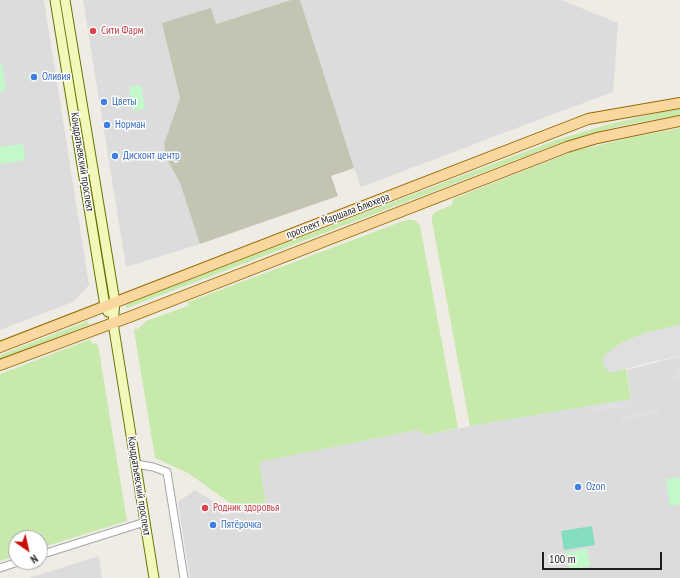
<!DOCTYPE html>
<html>
<head>
<meta charset="utf-8">
<style>
  body { margin:0 }
  #map { position:relative; width:680px; height:578px; overflow:hidden; background:#efece5; font-family:"PT Sans Narrow",sans-serif }
  canvas { display:block }
  .north { position:absolute; left:8px; top:530px; width:40px; height:40px; box-sizing:border-box; background:#fff; border:1px solid #a5a5a5; border-radius:50%; rotate:146deg; font-size:11px; font-weight:700; line-height:16px; text-align:center; color:#1f1f1f }
  .north::after { content:''; display:block; margin:auto; width:14px; height:18px; background:#ca0c03; clip-path:polygon(50% 0,100% 100%,50% 72%,0 100%) }
  .scale { position:absolute; left:542px; top:552px; width:120px; height:18px; box-sizing:border-box; border:2px solid #1f1f1f; border-top:0; padding-left:5px; font-size:12px; line-height:14px; white-space:nowrap; color:#1f1f1f; -webkit-text-stroke:3px #fff; paint-order:stroke }
</style>
</head>
<body>
<div id="map">
<canvas width="680" height="578"></canvas>
<div class="north">N</div>
<div class="scale">100 m</div>
</div>
<script>
const ctx = document.querySelector('canvas').getContext('2d');
ctx.lineJoin = 'round';
function fill(path, color) { ctx.fillStyle = color; ctx.fill(path, 'evenodd'); }
const poly = rows => new Path2D(rows.map(r => 'M' + r).join(''));
function trace(path, color, width, dash) { ctx.strokeStyle = color; ctx.lineWidth = width; ctx.lineCap = dash ? 'butt' : 'round'; ctx.setLineDash(dash || []); ctx.stroke(path); }
function drawText(font, color, halo, rows, align = 'center') {
  ctx.font = font + ' "PT Sans Narrow",sans-serif'; ctx.lineWidth = 3; ctx.setLineDash([]); ctx.textBaseline = 'middle'; ctx.strokeStyle = halo; ctx.fillStyle = color; for (const [text, x, y, turn = 0] of rows) {
    ctx.save(); ctx.translate(x, y); ctx.rotate((+turn || 0) * Math.PI / 180); ctx.textAlign = isNaN(turn) ? turn : align; if (halo) ctx.strokeText(text, 0, 0); ctx.fillText(text, 0, 0); ctx.restore();
  }
}
fill(poly([
  [0,0,44,0,89,285,73,302,0,330],
  [83,0,291,0,216,24,211,9,163,23,180,99,164,144,166,158,180,183,200,244,126,267],
  [300,0,561,0,618,23,613,92,546,117,361,187,354,168],
  [677,357,680,357,680,578,190,578,178,502,195,490,226,509,266,505,258,462,417,430,427,435,470,426,631,399,627,370],
  [99,556,102,578,29,578]
]), '#dddcdc');
fill(poly([
  [291,0,300,0,354,168,331,176,338,196,200,244,180,183,166,158,164,144,180,98,162,23,211,8,216,24]
]), '#c3c4b1');
fill(poly([
  [680,109,680,115,635,123,607,129,558,144,127,308,126,307,126,305,127,303,556,140,606,125,665,111],
  [680,128,680,325,645,333,619,344,614,372,626,369,631,399,470,426,432,221,432,216,435,212,452,205,453,199,574,151,634,137],
  [406,220,414,220,420,225,421,231,458,428,427,435,417,430,259,462,266,505,237,508,188,473,155,458,134,330,139,328,146,321,188,306,188,302],
  [88,321,89,325,0,359,0,355],
  [91,339,92,344,96,343,98,345,127,521,40,548,40,538,16,538,16,556,0,561,0,374]
]), '#c7e9ac');
fill(poly([
  [0,64,2,64,6,91,0,92],
  [141,85,145,109,133,111,129,87],
  [23,144,25,160,0,164,0,147],
  [680,477,680,504,670,506,666,479],
  [587,549,590,566,569,570,566,553]
]), '#c3f9ca');
fill(poly([
  [592,526,595,545,564,550,561,531]
]), '#84ddbf');
fill(poly([
  [680,325,680,356,654,361,614,372,609,372,603,365,604,355,619,344,645,333],
  [680,363,680,384,670,377],
  [632,400,633,406,594,412,593,406],
  [658,409,659,414,621,421,620,416]
]), '#dfdfdf');
const street = poly([
  [136,464,153,467,167,472,184,578],
  [40,555,145,522],
  [0,568,18,562]
]);
const secondary = poly([
  [55,0,105,306,108,312],
  [65,0,115,302,113,323,154,578]
]);
const primary = poly([
  [0,347,588,119,680,103],
  [0,365,132,316,567,147,597,138,680,121]
]);
trace(street, '#a6a6a6', 9);
trace(secondary, '#647507', 11);
trace(primary, '#976c03', 12);
trace(street, '#fff', 7);
trace(secondary, '#f3f8ba', 9);
trace(primary, '#fad79f', 10);
for (const [x, y, r, color] of [
  [93,31,4,"#e0444e"],
  [34,77,4,"#3f7fe0"],
  [104,102,4,"#3f7fe0"],
  [107,125,4,"#3f7fe0"],
  [115,156,4,"#3f7fe0"],
  [578,487,4,"#3f7fe0"],
  [205,508,4,"#e0444e"],
  [213,525,4,"#3f7fe0"]
]) { const dot = new Path2D(); dot.arc(x, y, r, 0, 2 * Math.PI); ctx.fillStyle = color; ctx.fill(dot); trace(dot, '#fff', 1.5); }
drawText('11px', '#be3a42', '#fff', [
  ["Сити Фарм",101,31],
  ["Родник здоровья",213,508]
], 'left');
drawText('11px', '#366cbe', '#fff', [
  ["Оливия",42,77],
  ["Цветы",112,102],
  ["Норман",115,125],
  ["Дисконт центр",123,156],
  ["Ozon",586,487],
  ["Пятёрочка",221,525]
], 'left');
drawText('11px', '#1f1f1f', '#fff', [
  ["Кондратьевский проспект",82,162,81],
  ["проспект Маршала Блюхера",338,216,-21],
  ["Кондратьевский проспект",139,486,81]
]);
</script>
</body>
</html>
